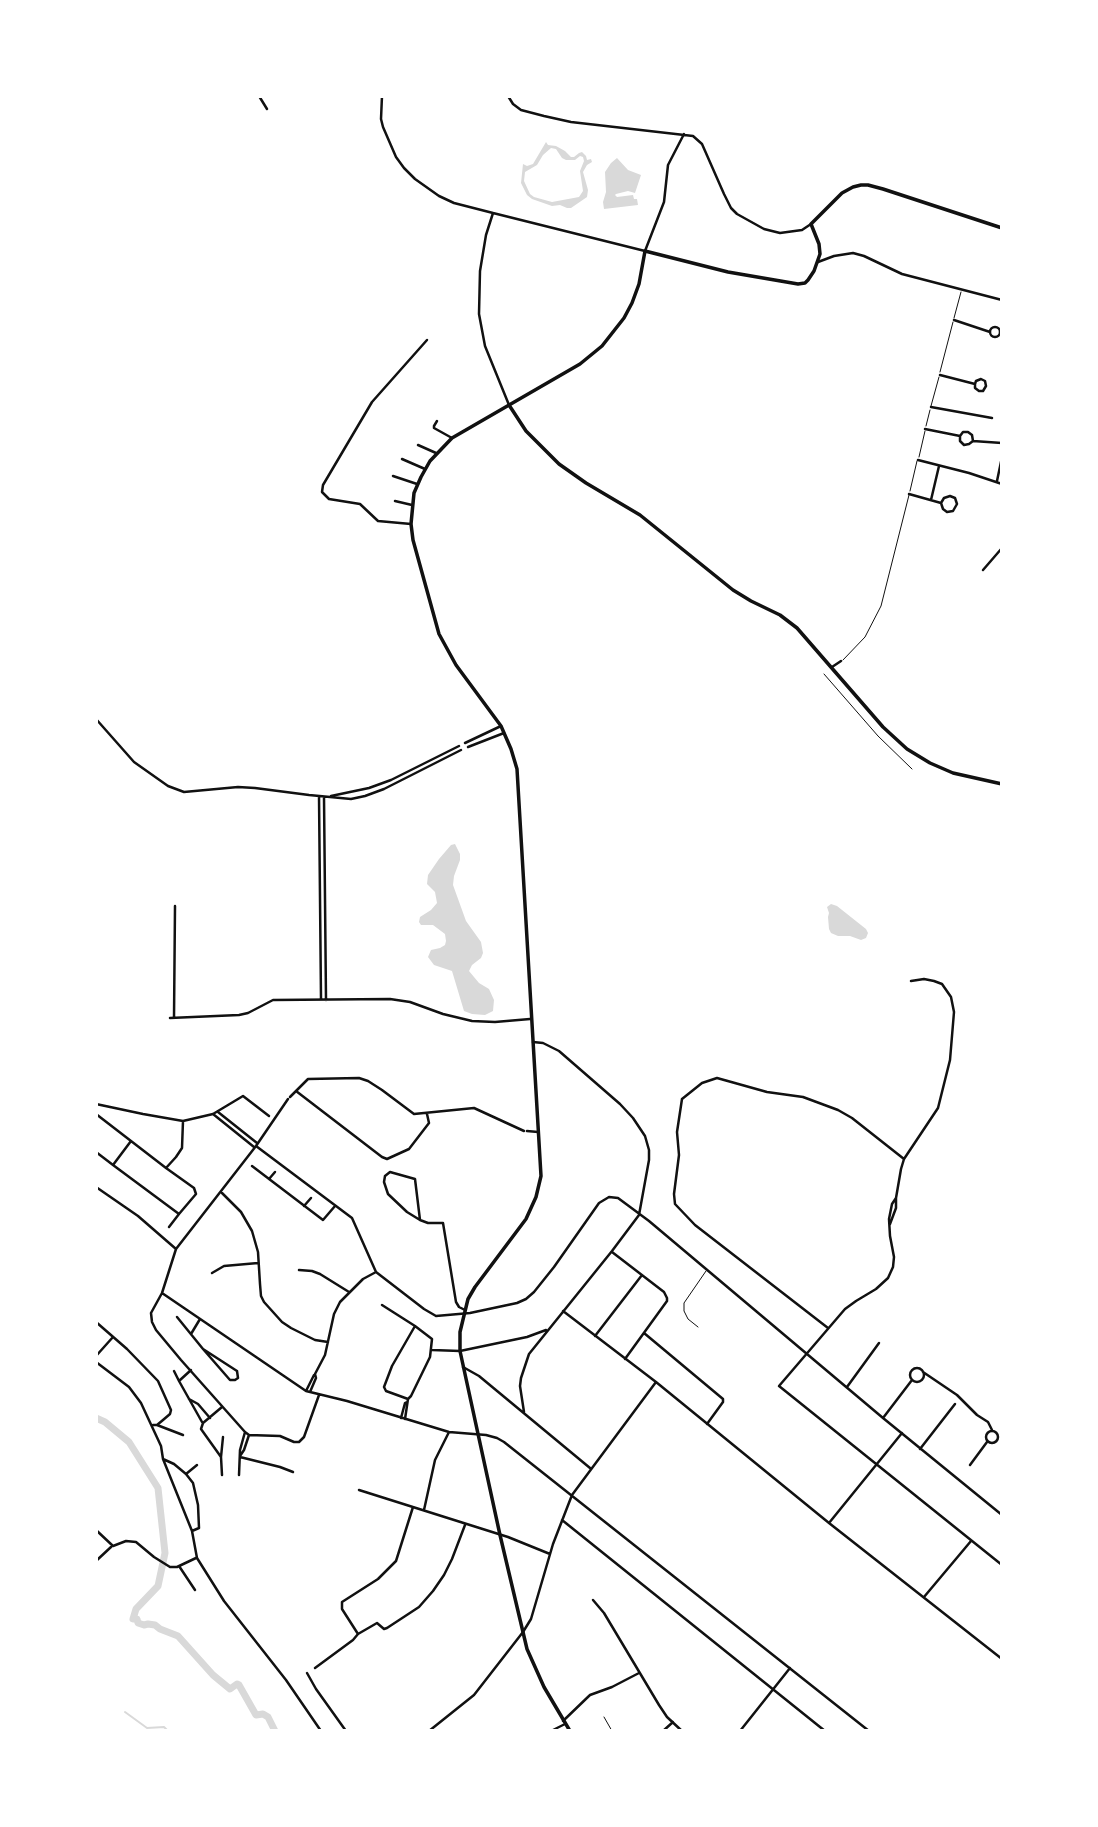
<!DOCTYPE html>
<html>
<head>
<meta charset="utf-8">
<style>
  body { margin:0 }
  #map { position:relative; width:1098px; height:1827px; overflow:hidden; background:#fff; font-family:Helvetica,sans-serif }
  canvas { display:block }
  .frame { position:absolute; inset:0; border:98px solid #fff; pointer-events:none }
</style>
</head>
<body>
<div id="map">
<canvas width="1098" height="1827"></canvas>
<div class="frame"></div>
</div>
<script>
const ctx = document.querySelector('canvas').getContext('2d');
ctx.lineJoin = 'round';
function fill(path, color) { ctx.fillStyle = color; ctx.fill(path, 'evenodd'); }
const poly = rows => new Path2D(rows.map(r => 'M' + r).join(''));
function trace(path, color, width, dash) { ctx.strokeStyle = color; ctx.lineWidth = width; ctx.lineCap = dash ? 'butt' : 'round'; ctx.setLineDash(dash || []); ctx.stroke(path); }
fill(poly([
  [546,142,548,145,556,146,565,151,571,157,574,157,579,153,582,152,586,156,587,160,591,159,592,162,587,165,583,172,588,190,587,197,571,208,567,208,560,205,552,206,532,199,527,195,521,183,523,164,527,166,533,164],
  [551,148,556,149,562,158,566,160,575,160,580,156,583,157,584,161,580,171,583,191,579,197,552,202,534,197,530,194,524,181,525,172,537,165,543,155],
  [617,158,628,170,641,175,635,193,628,191,616,194,615,195,617,197,633,195,634,199,637,199,638,205,604,209,603,202,606,192,605,172,611,163],
  [455,844,460,854,460,860,454,876,453,885,466,921,481,942,483,953,481,958,472,965,469,971,479,983,489,989,494,1000,493,1011,485,1015,472,1014,464,1011,452,971,434,965,428,957,431,950,440,948,445,945,446,941,445,934,433,925,421,925,419,922,420,917,431,910,437,903,435,892,427,884,428,875,439,859,451,845],
  [831,904,837,906,866,929,868,933,866,938,861,940,850,936,838,936,831,933,829,929,828,917,829,913,827,907]
]), '#d9d9d9');
trace(poly([
  [125,1712,147,1728,164,1727,168,1731]
]), '#d9d9d9', 2);
trace(poly([
  [96,1418,105,1422,129,1442,158,1488,165,1553,158,1586,136,1609,133,1619,137,1619,138,1623,144,1625,148,1624,155,1625,160,1629,178,1636,213,1675,230,1689,237,1684,239,1685,256,1715,263,1714,268,1717,275,1731]
]), '#d9d9d9', 7);
trace(poly([
  [954,318,961,292],
  [940,372,953,322],
  [931,406,939,377],
  [926,426,930,410],
  [919,457,925,431],
  [910,491,917,461],
  [843,660,865,637,881,606,909,495],
  [824,674,878,736,912,769],
  [698,1327,688,1319,684,1311,684,1303,706,1271],
  [604,1717,612,1731]
]), '#111', 1);
trace(poly([
  [259,96,267,109],
  [382,96,381,119,383,127,396,157,404,168,415,179,439,196,454,203,493,213,645,251,664,202,668,165,684,134],
  [508,96,513,104,521,110,544,116,571,122,693,136,702,144,724,194,731,208,737,214,764,229,780,233,802,230,811,224],
  [493,213,486,235,480,271,479,314,485,346,509,405],
  [818,262,834,256,853,253,864,256,902,274,1002,300],
  [954,320,990,332],
  '990 332a5 5 0 1 1 10 0a5 5 0 1 1-10 0Z',
  [940,375,975,384,975,388,979,391,983,391,986,386,985,381,981,379,976,381,975,384],
  [931,407,992,418],
  [437,421,434,426,434,428,452,438],
  [925,429,960,436,963,432,968,432,972,435,973,441,969,444,964,445,960,441,960,436],
  [973,441,1002,443],
  [418,445,436,453],
  [402,459,425,469],
  [918,460,969,473,1002,484],
  [393,476,417,484],
  [997,481,1002,457],
  [909,494,941,503,943,509,947,512,953,511,957,504,955,498,950,496,944,498,941,503],
  [931,500,939,466],
  [395,501,412,505],
  [411,524,378,521,360,504,329,499,322,492,323,485,372,402,427,340],
  [983,570,1002,548],
  [832,667,841,661],
  [96,719,134,762,168,786,184,792,238,787,255,788,309,795,351,799,365,796,384,789,461,750],
  [465,743,501,726],
  [468,747,504,733],
  [319,796,321,999],
  [331,796,369,788,391,780,459,746],
  [324,797,326,1000],
  [170,1018,239,1015,248,1013,273,1000,390,999,410,1002,443,1014,472,1021,495,1022,530,1019],
  [174,1018,175,906],
  [296,1091,382,1157,387,1159,409,1149,429,1123,427,1114],
  [290,1097,308,1079,359,1078,368,1081,382,1090,414,1114,474,1108,524,1131],
  [288,1099,256,1146,176,1249,162,1293,151,1313,152,1322,156,1330,181,1360,245,1432,249,1435,280,1436,294,1442,299,1442,304,1437,319,1395],
  [96,1104,143,1114,183,1121,213,1114,243,1096,269,1116],
  [218,1112,257,1143],
  [96,1114,166,1168,194,1188,196,1194,179,1214,113,1165,131,1141],
  [213,1114,254,1147],
  [527,1131,538,1132],
  [256,1146,352,1218,376,1272,424,1309,436,1316,470,1313,517,1303,526,1299,534,1292,554,1267,599,1203,609,1197,618,1198,649,1221,883,1418,1002,1515],
  [96,1152,113,1165],
  [252,1166,323,1220,335,1206],
  [166,1168,176,1157,182,1148,183,1121],
  [269,1179,275,1172],
  [96,1187,138,1216,176,1249],
  [222,1193,241,1212,252,1231,258,1252,260,1284,261,1296,264,1302,282,1322,291,1328,315,1340,328,1342],
  [896,1198,892,1204,889,1219,890,1236,894,1257,893,1267,888,1278,876,1289,856,1301,845,1309,779,1386,1002,1565],
  [304,1206,311,1198],
  [420,1220,415,1179,390,1172,385,1176,384,1182,388,1194,407,1212,420,1220,428,1223,443,1223,456,1302,459,1307,465,1310],
  [890,1224,896,1208,896,1198,901,1169,904,1159,938,1108,950,1060,954,1012,951,997,942,984,934,981,924,979,911,981],
  [169,1227,179,1214],
  [612,1252,664,1292,667,1298,667,1301,625,1359],
  [299,1270,312,1271,320,1274,349,1292],
  [212,1273,224,1266,258,1263],
  [162,1293,306,1391,347,1401,449,1432,486,1435,497,1438,504,1442,869,1731],
  [382,1305,415,1326,432,1339,430,1357,411,1396,408,1399,386,1391,384,1387,392,1366,415,1326],
  [563,1311,656,1382,829,1523,1002,1659],
  [177,1317,203,1349,230,1380,235,1380,238,1378,237,1371,203,1349],
  [96,1322,127,1349,158,1381,171,1410,170,1414,163,1420,157,1425,153,1425],
  [828,1328,695,1225,675,1204,674,1194,679,1155,677,1132,682,1099,702,1083,717,1078,767,1092,803,1097,838,1110,852,1118,904,1159],
  [644,1333,723,1399,723,1402,707,1424],
  [191,1334,200,1319],
  [595,1336,642,1275],
  [432,1350,460,1351,527,1337,546,1330],
  [96,1356,113,1337],
  [96,1362,129,1387,141,1403,161,1446,163,1459,192,1531,197,1558,224,1601,286,1680,321,1731],
  [463,1367,479,1376,590,1468],
  '910 1375a7 7 0 1 1 14 0a7 7 0 1 1-14 0Z',
  [191,1370,179,1381,202,1422],
  [174,1371,179,1381],
  [923,1372,957,1395,977,1415,988,1422,992,1430],
  [847,1387,879,1343],
  [306,1391,314,1375],
  [310,1392,316,1378,315,1374,325,1355,334,1314,340,1302,363,1279,376,1272],
  [189,1399,198,1404,210,1418],
  [524,1412,520,1386,521,1378,529,1354,612,1251,639,1215,649,1160,649,1150,645,1136,633,1118,620,1104,559,1051,543,1043,533,1042],
  [401,1418,405,1403,407,1402],
  [883,1418,912,1380],
  [405,1419,408,1399],
  [157,1425,183,1435],
  '986 1437a6 6 0 1 1 12 0a6 6 0 1 1-12 0Z',
  [920,1449,955,1404],
  [240,1456,244,1450,249,1435],
  [221,1457,223,1437],
  [240,1457,280,1467,293,1472],
  [163,1459,174,1464,186,1474,193,1483,198,1505,199,1528,192,1531],
  [970,1465,987,1442],
  [186,1474,197,1465],
  [222,1475,221,1457,201,1429,203,1423,222,1407],
  [239,1475,240,1450,245,1432],
  [359,1490,508,1537,550,1554],
  [413,1507,396,1561,378,1579,342,1602,342,1609,358,1634,377,1623,384,1629,387,1628,419,1607,433,1591,444,1575,452,1559,465,1525],
  [424,1510,435,1460,449,1432],
  [562,1520,825,1731],
  [829,1523,902,1433],
  [96,1530,113,1546,126,1541,136,1542,154,1557,170,1567,177,1567,196,1558],
  [96,1561,111,1547],
  [179,1566,195,1590],
  [924,1597,971,1541],
  [593,1600,604,1613,659,1705,667,1717,682,1731],
  [523,1632,531,1619,553,1544,572,1495,656,1382],
  [315,1668,353,1640,358,1634],
  [307,1673,316,1689,346,1731],
  [563,1721,590,1695,612,1687,639,1673],
  [551,1731,565,1724],
  [663,1731,673,1722],
  [740,1731,790,1668]
]), '#111', 2.5);
trace(poly([
  [429,1731,474,1695,523,1632]
]), '#111', 2.5);
trace(poly([
  [509,405,526,431,559,464,586,483,640,515,733,590,751,601,780,615,797,628,883,727,907,749,930,763,953,773,1002,784],
  [570,1731,544,1687,527,1649,500,1535,460,1351,460,1332,468,1299,475,1287,526,1219,536,1197,541,1176,517,769,511,749,501,726,456,665,439,634,413,540,411,524,414,493,421,477,430,461,452,438,580,364,602,346,624,318,632,303,639,284,645,251,728,272,798,284,805,283,808,280,814,271,820,254,819,244,811,224,842,193,853,187,861,185,868,185,883,189,1002,228]
]), '#111', 3.5);
</script>
</body>
</html>
